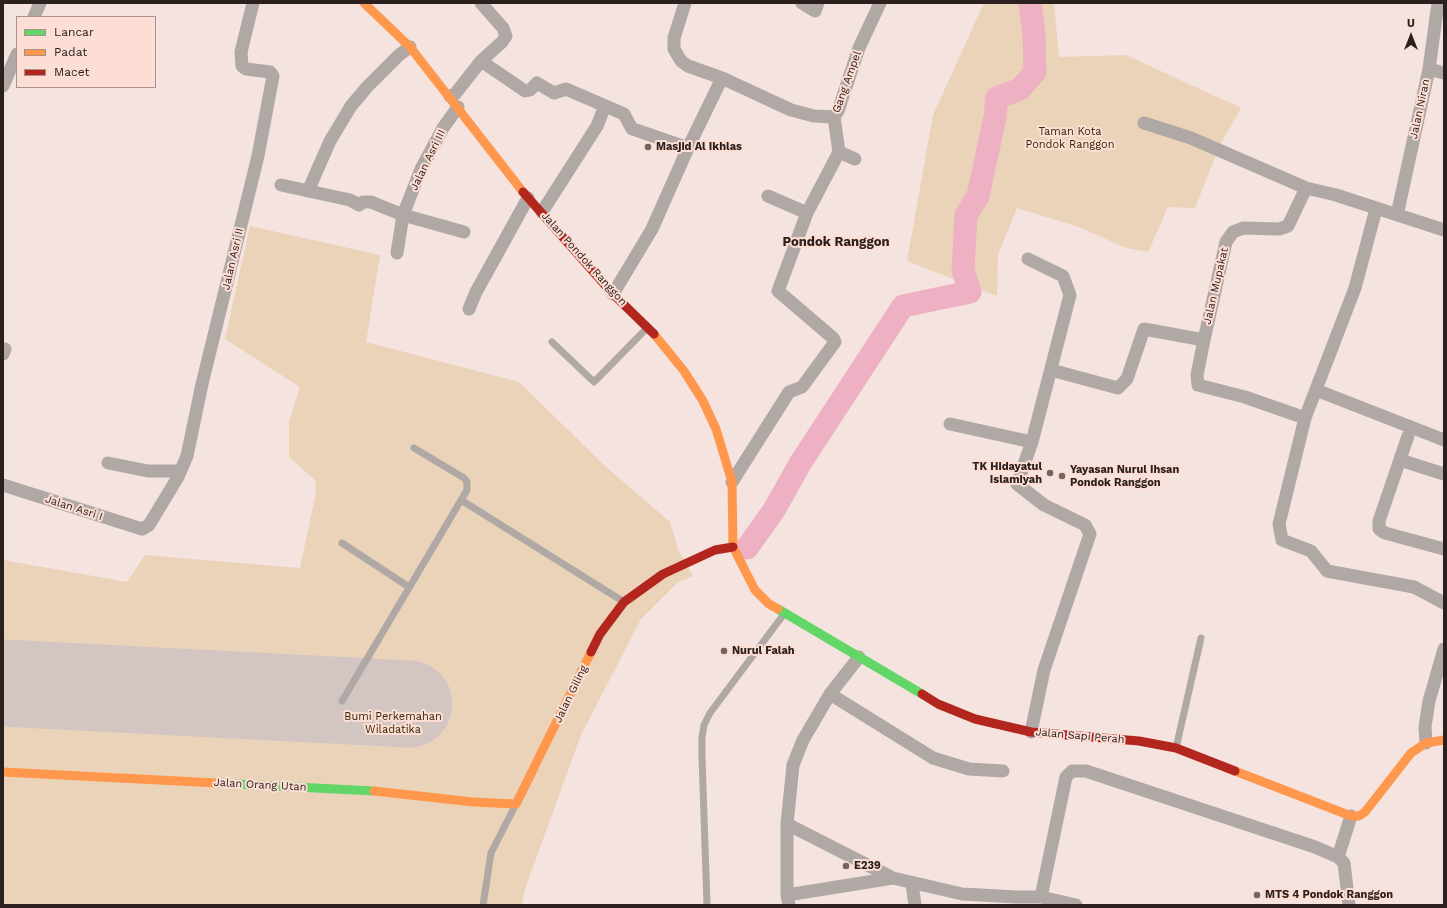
<!DOCTYPE html>
<html>
<head>
<meta charset="utf-8">
<style>
  body { margin:0 }
  #map { position:relative; width:1447px; height:908px; overflow:hidden; background:#f4e3de; font-family:"Work Sans",sans-serif }
  canvas { display:block }
  .frame { position:absolute; inset:0; border:4px solid #2b201d; pointer-events:none }
  .legend { position:absolute; left:16px; top:16px; width:140px; height:72px; box-sizing:border-box; background:#fdded5; border:1px solid #a9928b; margin:0; padding:5px 7px; list-style:none; font-size:12px; color:#2b201d }
  .legend li { display:flex; align-items:center; gap:8px; height:20px }
  .legend b { width:20px; border:1px solid #a9928b }
  .north { position:absolute; left:1391px; top:16px; width:40px; height:40px; -webkit-text-stroke:3px #fdded5; paint-order:stroke; rotate:0deg; font-size:11px; font-weight:700; line-height:16px; text-align:center; color:#2b201d }
  .north::after { content:''; display:block; margin:auto; width:14px; height:18px; background:#2b201d; clip-path:polygon(50% 0,100% 100%,50% 72%,0 100%) }
</style>
</head>
<body>
<div id="map">
<canvas width="1447" height="908"></canvas>
<div class="frame"></div>
<ul class="legend">
<li><b style="height:5px;background:#63d668"></b>Lancar</li>
<li><b style="height:5px;background:#ff974d"></b>Padat</li>
<li><b style="height:5px;background:#b3261e"></b>Macet</li>
</ul>
<div class="north">U</div>
</div>
<script>
const ctx = document.querySelector('canvas').getContext('2d');
ctx.lineJoin = 'round';
function fill(path, color) { ctx.fillStyle = color; ctx.fill(path, 'evenodd'); }
const poly = rows => new Path2D(rows.map(r => 'M' + r).join(''));
function trace(path, color, width, dash) { ctx.strokeStyle = color; ctx.lineWidth = width; ctx.lineCap = dash ? 'butt' : 'round'; ctx.setLineDash(dash || []); ctx.stroke(path); }
function drawText(font, color, halo, rows, align = 'center') {
  ctx.font = font + ' "Work Sans",sans-serif'; ctx.lineWidth = 4; ctx.setLineDash([]); ctx.textBaseline = 'middle'; ctx.strokeStyle = halo; ctx.fillStyle = color; for (const [text, x, y, turn = 0] of rows) {
    ctx.save(); ctx.translate(x, y); ctx.rotate((+turn || 0) * Math.PI / 180); ctx.textAlign = isNaN(turn) ? turn : align; if (halo) ctx.strokeText(text, 0, 0); ctx.fillText(text, 0, 0); ctx.restore();
  }
}
fill(poly([
  [984,3,1054,3,1059,57,1126,55,1241,108,1220,145,1195,208,1168,207,1148,252,1126,248,1079,227,1017,208,998,255,997,296,907,261,933,115],
  [250,226,380,255,366,342,519,382,605,466,670,522,678,549,693,576,678,582,641,619,581,735,525,889,522,905,3,905,3,560,127,582,145,555,300,568,316,493,315,480,289,457,289,422,300,387,225,339]
]), '#ead3b9');
trace(poly([
  [747,548,774,510,801,462,903,306,970,292,963,270,966,215,978,196,995,117,997,98,1020,89,1035,72,1034,34,1030,3]
]), '#eeb1c3', 23);
trace(poly([
  [3,683,409,704]
]), '#d3c6c2', 87);
trace(poly([
  [552,342,594,382,648,327],
  [461,500,624,602],
  [342,543,409,587],
  [342,701,467,490,467,482,464,478,414,448],
  [1176,748,1201,638],
  [483,905,491,853,515,806],
  [707,905,702,757,702,738,704,725,710,713,784,614]
]), '#afa8a5', 7);
trace(poly([
  [802,3,815,11,818,3],
  [34,17,40,3],
  [481,61,525,91,530,90,537,83,554,93,566,89,624,114,632,129,636,130,688,148],
  [1429,69,1444,73],
  [722,78,791,110,814,116,834,117,838,111,859,48,880,3],
  [3,86,17,54],
  [450,96,455,94,481,61,502,42,506,36,503,28,481,3],
  [1144,123,1191,138,1306,188],
  [839,152,855,159],
  [281,185,350,200,359,205,363,202,371,202,403,215,464,232],
  [308,191,330,141,351,106,367,87,399,55,410,47],
  [768,196,807,213],
  [1376,209,1355,288,1305,418,1279,524,1282,540,1311,551,1327,571,1414,587,1444,603],
  [542,212,597,126,605,106],
  [1397,215,1429,69,1438,3],
  [397,253,403,215,421,169,443,128,458,107],
  [1028,259,1063,276,1070,295,1032,442,1017,484,1044,505,1085,525,1090,534,1044,670,1031,732],
  [613,294,652,229,688,148,722,78,688,66,681,61,674,49,674,38,685,3],
  [469,309,476,292,528,198],
  [1204,340,1197,375,1198,385,1245,397,1305,418],
  [3,354,5,349],
  [1051,370,1118,388,1127,379,1144,329,1204,340,1226,242,1233,232,1243,228,1279,229,1288,226,1306,188,1336,195,1444,230],
  [1316,390,1444,440],
  [950,424,1032,442],
  [1408,436,1379,521,1379,529,1385,533,1444,549],
  [1400,460,1444,474],
  [108,463,148,471,180,471],
  [732,482,789,392,802,387,835,342,833,338,778,291,807,213,839,152,834,117],
  [3,485,142,529,149,525,178,477,187,456,202,384,258,156,273,76,270,72,246,69,242,66,241,52,253,3],
  [830,694,933,758,969,769,1003,771],
  [1426,743,1425,727,1429,701,1444,649],
  [787,824,893,878,962,894,1017,897,1041,897,1076,905],
  [1338,857,1351,816],
  [912,884,915,905],
  [787,895,893,878],
  [1041,897,1066,777,1072,771,1086,771,1315,847,1338,857,1344,863,1349,905],
  [789,905,787,895,787,824,793,765,803,740,830,694,859,657]
]), '#afa8a5', 13);
trace(poly([
  [778,609,922,694],
  [217,783,374,791]
]), '#63d668', 9);
trace(poly([
  [364,3,410,47,523,192],
  [654,334,684,371,703,401,716,429,732,482,733,547,755,590,769,604,778,609],
  [1235,771,1351,816,1359,816,1365,812,1411,753,1426,743,1444,740],
  [3,772,217,783],
  [374,791,473,802,516,804,591,652]
]), '#ff974d', 9);
trace(poly([
  [523,192,613,294,654,334],
  [591,652,600,634,624,602,663,574,715,550,733,547],
  [922,694,938,704,975,719,1031,732,1139,741,1176,748,1235,771]
]), '#b3261e', 9);
for (const [x, y, r, color] of [
  [648,147,4,"#716461"],
  [1050,473,4,"#716461"],
  [1062,476,4,"#716461"],
  [724,651,4,"#716461"],
  [846,866,4,"#716461"],
  [1257,895,4,"#716461"]
]) { const dot = new Path2D(); dot.arc(x, y, r, 0, 2 * Math.PI); ctx.fillStyle = color; ctx.fill(dot); trace(dot, '#fdded5', 1.5); }
drawText('11px', '#2b201d', '#fdded5', [
  ["Gang Ampel",847,82,-70],
  ["Jalan Niran",1420,109,-78],
  ["Jalan Asri III",428,160,-64],
  ["Jalan Asri II",233,259,-77],
  ["Jalan Pondok Ranggon",584,259,48],
  ["Jalan Mupakat",1216,286,-77],
  ["Jalan Asri I",74,508,18],
  ["Jalan Giling",571,694,-64],
  ["Jalan Sapi Perah",1080,736,5],
  ["Jalan Orang Utan",260,785,3]
]);
drawText('11px', '#392707', '#fdded5', [
  ["Taman Kota",1070,132],
  ["Pondok Ranggon",1070,145],
  ["Bumi Perkemahan",393,717],
  ["Wiladatika",393,730]
]);
drawText('bold 11px', '#2b201d', '#fdded5', [
  ["Masjid Al Ikhlas",656,147],
  ["TK Hidayatul",1042,467,"right"],
  ["Islamiyah",1042,480,"right"],
  ["Yayasan Nurul Ihsan",1070,470],
  ["Pondok Ranggon",1070,483],
  ["Nurul Falah",732,651],
  ["E239",854,866],
  ["MTS 4 Pondok Ranggon",1265,895]
], 'left');
drawText('bold 13px', '#2b201d', '#fdded5', [
  ["Pondok Ranggon",836,242]
]);
</script>
</body>
</html>
